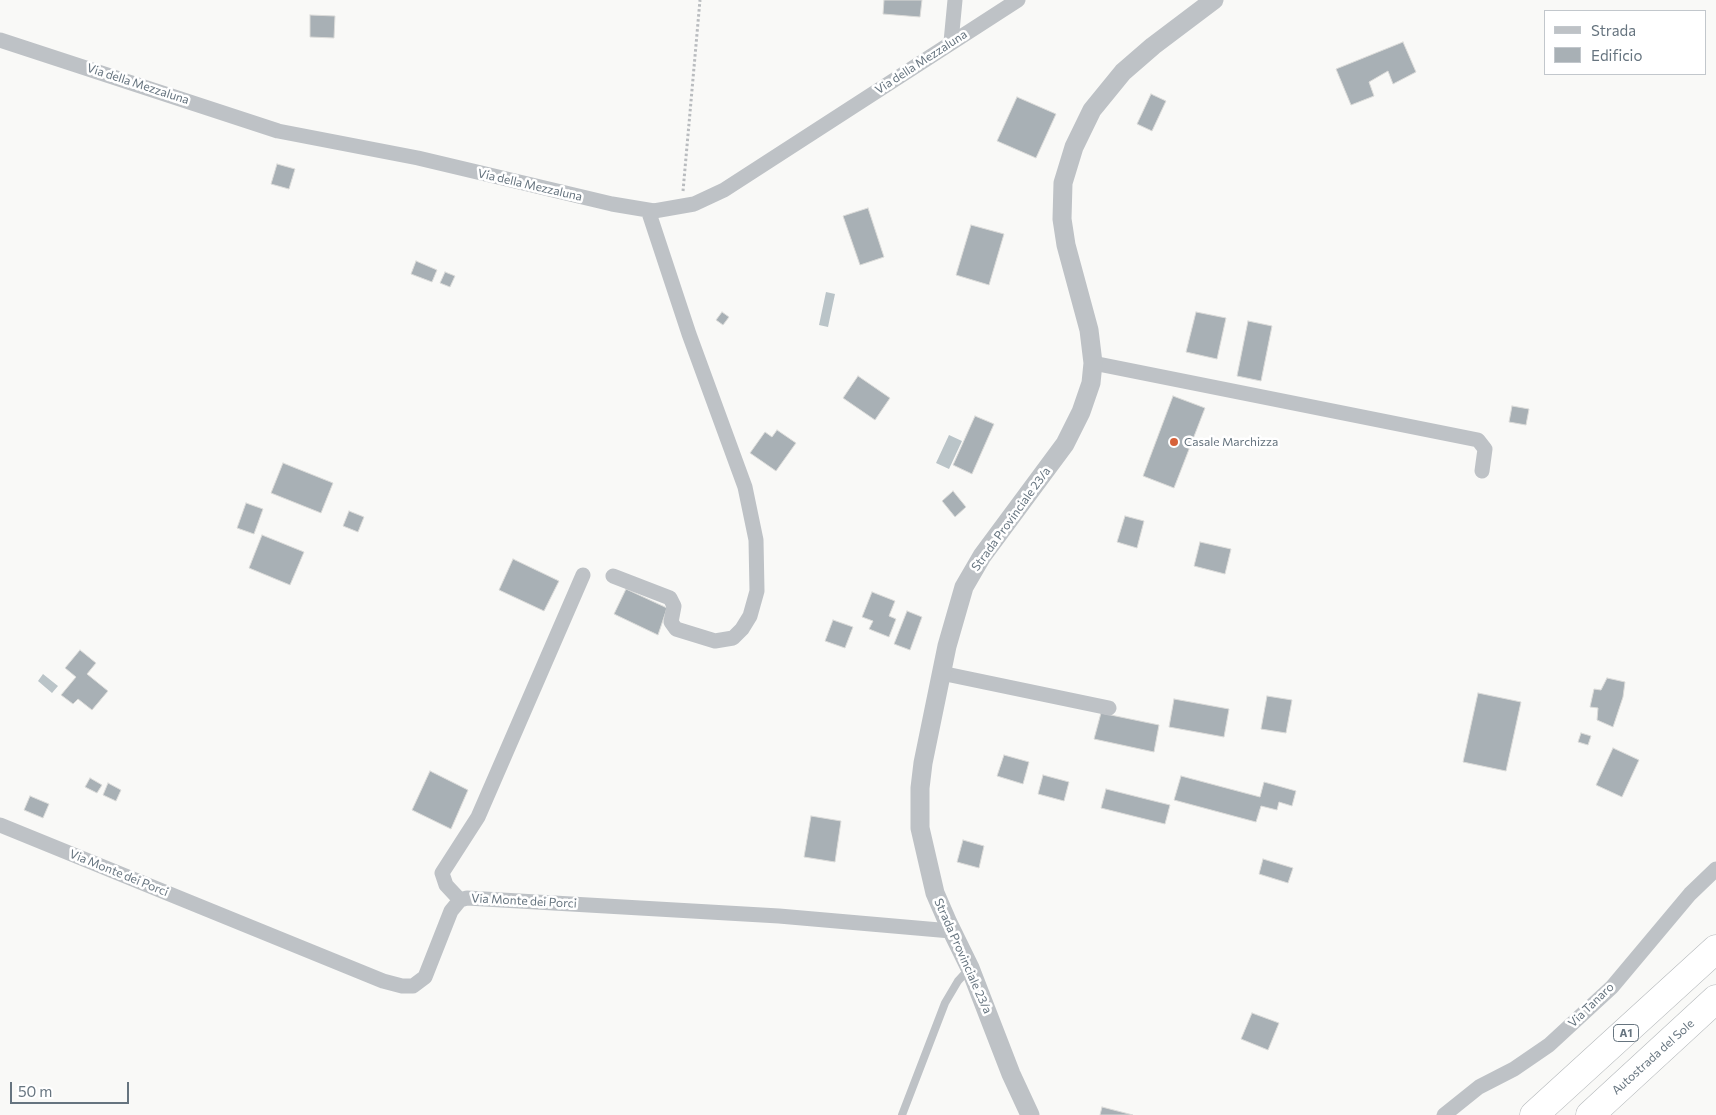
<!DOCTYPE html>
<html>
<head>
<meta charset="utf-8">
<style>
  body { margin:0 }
  #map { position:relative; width:1716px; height:1115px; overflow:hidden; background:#f9f9f7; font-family:Commissioner,sans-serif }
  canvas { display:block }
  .legend { position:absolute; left:1544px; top:10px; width:162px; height:65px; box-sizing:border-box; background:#fff; border:1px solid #c2c7cc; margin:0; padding:6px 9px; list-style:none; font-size:15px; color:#66747f }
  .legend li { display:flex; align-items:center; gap:10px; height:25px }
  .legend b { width:25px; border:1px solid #c2c7cc }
  .scale { position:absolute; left:10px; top:1082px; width:119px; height:22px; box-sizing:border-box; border:2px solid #66747f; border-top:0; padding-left:6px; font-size:15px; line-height:18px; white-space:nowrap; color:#66747f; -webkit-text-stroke:4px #fff; paint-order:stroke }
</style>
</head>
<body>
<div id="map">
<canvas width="1716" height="1115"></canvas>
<ul class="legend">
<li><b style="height:6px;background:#bec2c6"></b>Strada</li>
<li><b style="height:14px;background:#a8b0b5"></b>Edificio</li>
</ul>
<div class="scale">50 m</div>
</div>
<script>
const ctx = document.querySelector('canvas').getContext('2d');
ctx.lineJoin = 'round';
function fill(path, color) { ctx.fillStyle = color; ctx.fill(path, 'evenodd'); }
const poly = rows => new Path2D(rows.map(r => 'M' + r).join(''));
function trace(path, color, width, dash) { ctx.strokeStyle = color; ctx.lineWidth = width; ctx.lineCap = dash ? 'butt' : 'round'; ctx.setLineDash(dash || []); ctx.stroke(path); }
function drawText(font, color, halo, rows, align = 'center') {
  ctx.font = font + ' Commissioner,sans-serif'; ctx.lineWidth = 5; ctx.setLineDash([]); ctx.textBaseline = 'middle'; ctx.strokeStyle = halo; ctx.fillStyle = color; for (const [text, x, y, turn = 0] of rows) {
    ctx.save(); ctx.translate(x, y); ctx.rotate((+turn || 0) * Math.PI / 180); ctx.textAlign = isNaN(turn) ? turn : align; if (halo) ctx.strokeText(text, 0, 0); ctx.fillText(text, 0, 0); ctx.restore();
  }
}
fill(poly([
  [826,292,835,294,828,327,819,325],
  [949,435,962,441,949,469,936,463],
  [43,674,58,686,52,693,38,681]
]), '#bac4c8');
const building = poly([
  [884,0,922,0,920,17,883,14,884,0],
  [310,15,335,16,334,38,310,37,310,15],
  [1403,42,1416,72,1393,84,1388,71,1369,82,1374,96,1351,105,1336,69,1403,42],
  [1151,94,1166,101,1152,131,1137,124,1151,94],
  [1017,97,1056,114,1036,158,997,141,1017,97],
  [277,164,295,169,289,189,271,184,277,164],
  [868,208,884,257,860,265,843,216,868,208],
  [971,225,1004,234,989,285,956,275,971,225],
  [416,261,437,270,432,282,411,274,416,261],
  [445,272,455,276,450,287,440,283,445,272],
  [722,312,729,317,723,325,716,320,722,312],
  [1196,312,1226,318,1217,359,1186,352,1196,312],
  [1248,321,1272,326,1261,381,1237,376,1248,321],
  [858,376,890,398,875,420,843,398,858,376],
  [1173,396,1205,408,1174,488,1143,476,1173,396],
  [1512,406,1529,409,1526,425,1509,422,1512,406],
  [975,416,994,424,972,474,953,465,975,416],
  [777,430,796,443,776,471,750,453,765,432,772,437,777,430],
  [283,463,333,483,321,513,271,493,283,463],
  [953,491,966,507,955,517,942,501,953,491],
  [246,503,263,509,254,534,237,528,246,503],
  [349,511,364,517,358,532,343,526,349,511],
  [1125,516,1144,521,1137,548,1117,542,1125,516],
  [262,535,304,552,290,585,249,568,262,535],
  [1200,542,1231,549,1225,574,1194,566,1200,542],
  [513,559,559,581,544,611,499,590,513,559],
  [626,589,667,608,658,635,614,614,626,589],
  [872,592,895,601,889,616,896,619,889,637,869,629,873,621,862,617,872,592],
  [907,611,922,617,910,650,894,644,907,611],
  [833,620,853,627,845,648,825,641,833,620],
  [80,650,96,663,87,674,108,691,92,710,78,699,73,704,61,695,76,677,65,668,80,650],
  [1607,678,1625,682,1623,697,1613,727,1597,720,1598,708,1590,707,1594,689,1601,690,1607,678],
  [1478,693,1521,702,1506,771,1463,762,1478,693],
  [1267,696,1292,700,1286,733,1261,729,1267,696],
  [1174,699,1229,709,1224,737,1169,727,1174,699],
  [1101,713,1159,725,1154,752,1094,739,1101,713],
  [1581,733,1591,736,1588,745,1578,742,1581,733],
  [1613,748,1639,760,1622,797,1596,785,1613,748],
  [1004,755,1029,762,1023,784,997,776,1004,755],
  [430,771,468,790,451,829,412,810,430,771],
  [1043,775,1069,782,1064,801,1038,794,1043,775],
  [1181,776,1260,797,1264,782,1296,791,1292,806,1279,802,1277,810,1261,806,1256,822,1174,800,1181,776],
  [90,778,102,785,97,793,85,787,90,778],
  [108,783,121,790,116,801,103,795,108,783],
  [1106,789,1170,805,1165,824,1101,808,1106,789],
  [30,796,49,804,43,818,24,810,30,796],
  [811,816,841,821,835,862,804,857,811,816],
  [963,840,984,846,979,868,957,862,963,840],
  [1263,859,1293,868,1288,883,1259,874,1263,859],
  [1252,1013,1279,1023,1268,1050,1241,1039,1252,1013],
  [1102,1107,1133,1115,1100,1115,1102,1107]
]);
fill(building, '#a8b0b5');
trace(building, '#dbdbd9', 1);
const motorway = poly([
  [1534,1115,1716,949],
  [1590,1115,1716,999]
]);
trace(motorway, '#b4b8bb', 29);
trace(poly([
  [683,191,700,0]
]), '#b9bcbf', 3, [2.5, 2.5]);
trace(poly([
  [902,1115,945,1003,958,981,969,969]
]), '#bec2c6', 8);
trace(poly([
  [0,40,278,131,418,158,612,204,654,211,694,204,724,190,1018,0],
  [951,42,955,0],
  [1093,363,1478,440,1485,449,1482,471],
  [613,576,670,598,674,606,671,622,676,629,715,641,733,638,742,629,750,616,757,591,756,540,745,487,689,334,648,210],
  [941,673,1109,708],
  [0,825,383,981,402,986,413,986,425,977,451,911,460,900,467,898,779,916,951,931],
  [460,900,446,885,442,873,478,817,583,575],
  [1444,1115,1479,1087,1514,1069,1549,1045,1612,987,1690,894,1716,869]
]), '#bec2c6', 15);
trace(poly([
  [1030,1115,1011,1074,970,968,948,923,935,893,920,828,920,788,923,763,947,646,964,587,982,556,1065,444,1081,412,1091,383,1093,363,1089,330,1066,245,1062,219,1063,183,1074,147,1092,110,1123,72,1153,46,1214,0]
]), '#bec2c6', 19);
trace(motorway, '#fff', 28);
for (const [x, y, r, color] of [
  [1174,442,5,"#d66139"]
]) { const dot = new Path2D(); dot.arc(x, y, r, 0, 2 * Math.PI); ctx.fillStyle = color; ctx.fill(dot); trace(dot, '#fff', 2); }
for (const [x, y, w] of [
  [1626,1033,25]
]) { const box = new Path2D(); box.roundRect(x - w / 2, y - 8.5, w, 17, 4); ctx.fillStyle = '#fff'; ctx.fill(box); trace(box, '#66747f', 1); }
drawText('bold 11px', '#66747f', null, [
  ["A1",1626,1033]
]);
drawText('12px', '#66747f', '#fff', [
  ["Via della Mezzaluna",921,62,-33],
  ["Via della Mezzaluna",138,84,18],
  ["Via della Mezzaluna",530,185,13],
  ["Strada Provinciale 23/a",1011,519,-54],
  ["Via Monte dei Porci",119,873,22],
  ["Via Monte dei Porci",524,901,3],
  ["Strada Provinciale 23/a",963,956,66],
  ["Via Tanaro",1591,1005,-44],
  ["Autostrada del Sole",1653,1057,-42]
]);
drawText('12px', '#66747f', '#fff', [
  ["Casale Marchizza",1184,442]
], 'left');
</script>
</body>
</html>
